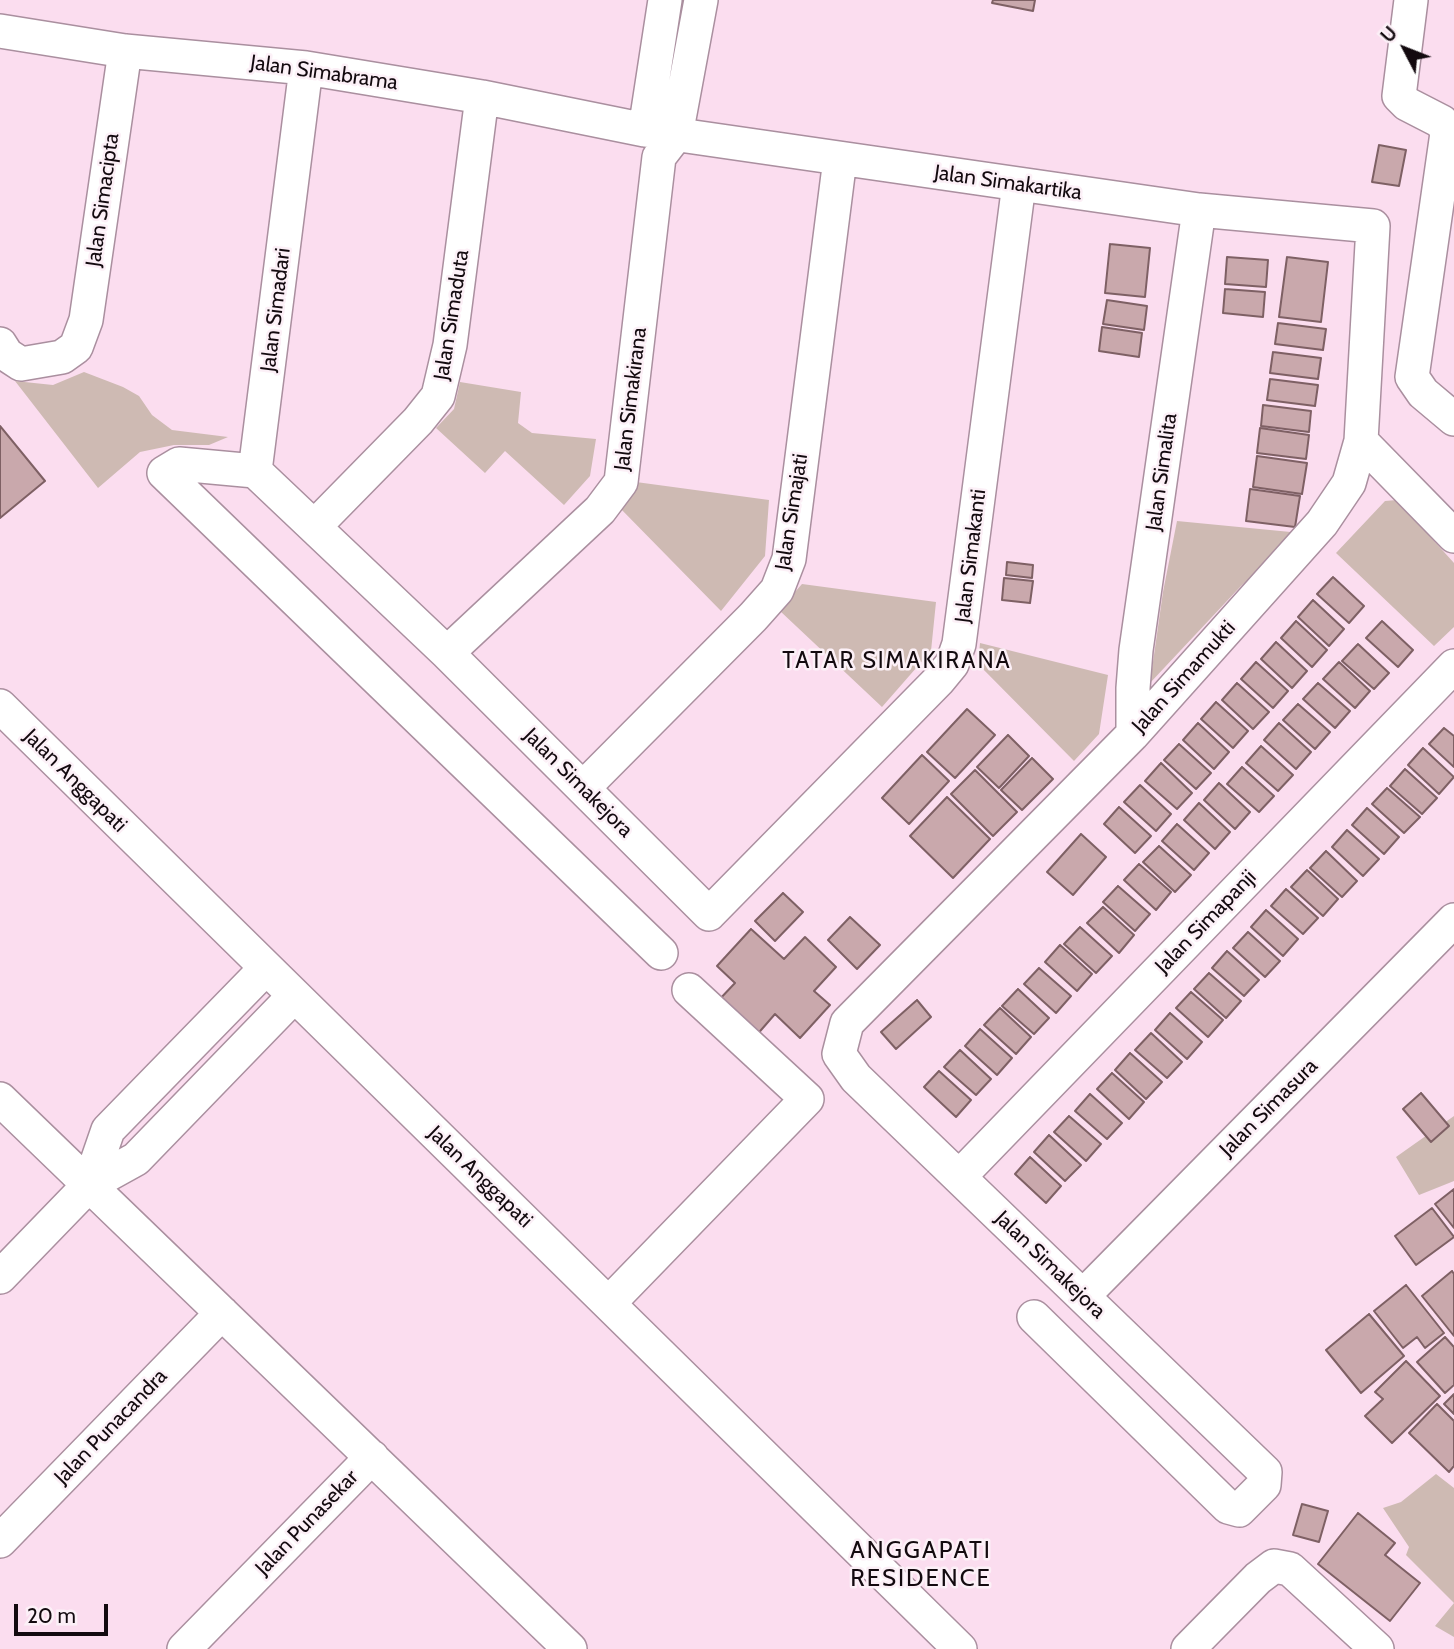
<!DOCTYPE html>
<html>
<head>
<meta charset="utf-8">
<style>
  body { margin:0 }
  #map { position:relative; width:1454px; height:1649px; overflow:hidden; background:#fbddef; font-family:Cabin,sans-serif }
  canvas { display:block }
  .north { position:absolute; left:1370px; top:14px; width:70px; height:70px; -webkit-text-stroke:5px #fcf0f7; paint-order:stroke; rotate:312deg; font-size:19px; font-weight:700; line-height:28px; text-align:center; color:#130a0f }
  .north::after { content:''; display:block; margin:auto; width:24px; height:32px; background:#130a0f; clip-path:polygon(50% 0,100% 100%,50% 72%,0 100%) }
  .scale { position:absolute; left:14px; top:1604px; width:94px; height:32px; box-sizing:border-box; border:4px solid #130a0f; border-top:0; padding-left:9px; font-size:21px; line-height:24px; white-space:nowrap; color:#130a0f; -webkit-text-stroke:5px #fcf0f7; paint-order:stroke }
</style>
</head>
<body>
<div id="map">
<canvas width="1454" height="1649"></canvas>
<div class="north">U</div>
<div class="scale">20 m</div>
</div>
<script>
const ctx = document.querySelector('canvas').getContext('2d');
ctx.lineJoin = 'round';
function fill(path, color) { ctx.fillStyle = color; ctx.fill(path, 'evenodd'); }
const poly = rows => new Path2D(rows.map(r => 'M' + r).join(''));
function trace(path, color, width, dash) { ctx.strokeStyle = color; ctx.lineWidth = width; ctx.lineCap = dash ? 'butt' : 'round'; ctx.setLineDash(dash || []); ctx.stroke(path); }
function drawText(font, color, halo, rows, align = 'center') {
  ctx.font = font + ' Cabin,sans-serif'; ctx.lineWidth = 5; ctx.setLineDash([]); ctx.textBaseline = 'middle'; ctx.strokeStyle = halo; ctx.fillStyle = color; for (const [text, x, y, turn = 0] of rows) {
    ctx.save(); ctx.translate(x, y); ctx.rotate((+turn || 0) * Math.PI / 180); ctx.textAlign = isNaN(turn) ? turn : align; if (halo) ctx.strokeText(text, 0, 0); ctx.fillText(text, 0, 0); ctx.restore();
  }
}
fill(poly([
  [84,372,123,387,139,396,152,415,172,430,228,437,209,445,174,445,140,452,98,488,15,381,53,385],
  [460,382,521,392,518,423,532,433,596,439,590,476,564,505,505,451,485,473,436,428,454,409],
  [636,482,769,500,765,556,721,611,618,506],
  [1397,500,1454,563,1454,627,1434,646,1336,553,1385,501],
  [1177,521,1301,533,1241,586,1150,683,1163,592],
  [802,584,936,602,931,651,882,707,779,610],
  [980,643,1108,675,1099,734,1074,761,978,664],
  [1454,1116,1454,1181,1419,1195,1396,1157],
  [1436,1474,1454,1488,1454,1637,1435,1626,1454,1603,1406,1555,1409,1547,1383,1508,1401,1502]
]), '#cebab3');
const building = poly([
  [993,0,1035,0,1033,11,992,3,993,0],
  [1379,145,1406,150,1399,186,1372,182,1379,145],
  [1110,244,1150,248,1145,297,1105,293,1110,244],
  [1227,257,1268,260,1266,287,1225,284,1227,257],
  [1287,257,1328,262,1321,322,1279,317,1287,257],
  [1225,289,1265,292,1263,317,1223,313,1225,289],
  [1107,300,1147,306,1144,330,1103,324,1107,300],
  [1278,323,1326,329,1323,350,1275,344,1278,323],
  [1102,327,1142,333,1139,357,1099,351,1102,327],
  [1273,352,1321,358,1318,379,1270,373,1273,352],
  [1270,379,1318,385,1315,406,1267,400,1270,379],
  [1263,405,1311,411,1309,432,1261,426,1263,405],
  [0,426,45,481,0,518,0,426],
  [1260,428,1309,435,1306,459,1257,453,1260,428],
  [1257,456,1307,463,1302,494,1253,487,1257,456],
  [1250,489,1300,496,1295,527,1246,521,1250,489],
  [1007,562,1033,565,1032,578,1006,575,1007,562],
  [1333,577,1364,606,1349,623,1317,594,1333,577],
  [1004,578,1033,581,1030,603,1002,600,1004,578],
  [1313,600,1344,629,1329,646,1298,617,1313,600],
  [1296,621,1327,650,1312,667,1281,638,1296,621],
  [1382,621,1413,650,1398,667,1366,638,1382,621],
  [1276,642,1307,671,1292,688,1261,659,1276,642],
  [1358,644,1389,673,1374,689,1342,661,1358,644],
  [1256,662,1288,691,1273,708,1241,679,1256,662],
  [1339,662,1370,691,1355,708,1323,679,1339,662],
  [1237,683,1269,712,1253,729,1222,700,1237,683],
  [1318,683,1350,711,1335,728,1303,699,1318,683],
  [1216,702,1248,731,1233,748,1201,719,1216,702],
  [1298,704,1330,732,1315,749,1283,720,1298,704],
  [967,709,995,735,955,778,927,752,967,709],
  [1198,723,1229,752,1214,769,1183,740,1198,723],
  [1279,723,1311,752,1296,769,1264,740,1279,723],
  [1444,728,1454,736,1454,767,1429,744,1444,728],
  [1008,735,1029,756,999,788,977,767,1008,735],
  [1179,744,1211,773,1196,789,1164,760,1179,744],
  [1261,746,1293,775,1278,791,1246,763,1261,746],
  [1423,748,1454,777,1439,794,1408,765,1423,748],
  [922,755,949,781,909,824,882,798,922,755],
  [1032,758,1053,779,1022,810,1001,790,1032,758],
  [1161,763,1192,793,1177,809,1145,781,1161,763],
  [1242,767,1274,796,1259,812,1227,784,1242,767],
  [1405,769,1437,798,1422,814,1390,786,1405,769],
  [975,770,1017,812,993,836,951,794,975,770],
  [1219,783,1250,812,1235,829,1204,800,1219,783],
  [1140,785,1171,814,1156,831,1124,802,1140,785],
  [1387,788,1420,817,1404,833,1372,804,1387,788],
  [947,797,990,839,953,878,910,836,947,797],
  [1199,803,1230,832,1215,849,1184,820,1199,803],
  [1119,807,1151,836,1135,853,1104,824,1119,807],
  [1367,808,1399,837,1384,854,1352,825,1367,808],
  [1177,824,1209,853,1194,870,1162,841,1177,824],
  [1347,830,1379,859,1363,876,1332,847,1347,830],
  [1081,834,1106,857,1073,895,1047,872,1081,834],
  [1159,846,1191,875,1175,892,1143,862,1159,846],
  [1326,851,1357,881,1342,897,1310,868,1326,851],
  [1139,864,1171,892,1156,910,1124,880,1139,864],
  [1307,870,1338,899,1323,916,1291,887,1307,870],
  [1118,886,1150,914,1135,931,1103,902,1118,886],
  [1286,889,1318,918,1303,934,1271,906,1286,889],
  [783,893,803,912,775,941,755,921,783,893],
  [1103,907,1134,935,1119,953,1087,923,1103,907],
  [1266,910,1298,939,1283,956,1251,927,1266,910],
  [850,917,880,945,857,969,828,940,850,917],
  [1080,927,1112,956,1096,973,1064,944,1080,927],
  [751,929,784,959,805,937,836,967,814,991,830,1005,800,1038,775,1014,755,1037,717,1002,735,983,717,966,751,929],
  [1248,932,1280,961,1265,977,1233,948,1248,932],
  [1060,945,1092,974,1077,991,1045,962,1060,945],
  [1227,951,1259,980,1244,996,1212,968,1227,951],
  [1039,968,1071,996,1056,1013,1024,984,1039,968],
  [1209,973,1241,1001,1226,1018,1194,989,1209,973],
  [1018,989,1049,1018,1034,1034,1002,1006,1018,989],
  [1191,992,1223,1020,1208,1037,1176,1008,1191,992],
  [917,1000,931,1017,896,1049,881,1032,917,1000],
  [1000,1008,1031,1037,1016,1054,984,1025,1000,1008],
  [1170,1013,1202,1042,1187,1059,1155,1030,1170,1013],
  [980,1029,1012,1058,997,1075,965,1046,980,1029],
  [1151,1033,1182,1062,1167,1078,1135,1050,1151,1033],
  [960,1050,991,1079,976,1095,944,1067,960,1050],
  [1130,1053,1162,1082,1146,1099,1115,1070,1130,1053],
  [939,1071,971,1100,956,1117,924,1087,939,1071],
  [1112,1073,1144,1102,1129,1119,1097,1089,1112,1073],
  [1421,1093,1449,1126,1431,1142,1403,1109,1421,1093],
  [1090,1094,1122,1123,1107,1139,1075,1111,1090,1094],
  [1069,1116,1101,1144,1086,1161,1054,1132,1069,1116],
  [1049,1135,1081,1165,1065,1181,1034,1152,1049,1135],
  [1030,1157,1061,1186,1046,1203,1015,1174,1030,1157],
  [1454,1189,1454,1228,1435,1204,1454,1189],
  [1432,1208,1454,1237,1416,1265,1395,1236,1432,1208],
  [1452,1271,1454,1274,1454,1336,1422,1296,1452,1271],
  [1406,1285,1444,1333,1425,1348,1417,1337,1403,1348,1374,1311,1406,1285],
  [1369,1314,1404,1356,1361,1393,1326,1350,1369,1314],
  [1445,1337,1454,1347,1454,1385,1445,1393,1417,1362,1445,1337],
  [1406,1361,1440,1396,1392,1443,1365,1416,1383,1399,1375,1392,1406,1361],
  [1454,1394,1454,1414,1444,1404,1454,1394],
  [1437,1404,1454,1421,1454,1466,1449,1472,1409,1433,1437,1404],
  [1302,1504,1328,1511,1319,1542,1293,1535,1302,1504],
  [1358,1513,1395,1543,1385,1555,1420,1583,1390,1621,1318,1564,1358,1513]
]);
fill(building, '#c9a8ac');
trace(building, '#7e6064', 2);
const street = poly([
  [1411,0,1399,96,1407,104,1442,122,1447,133,1412,377,1423,393,1454,419],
  [0,31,125,51,306,68,482,97,645,130,1199,210,1373,226,1361,441,1349,483,1322,523,1133,734,847,1023,839,1054,856,1078,1265,1472,1264,1485,1239,1510,1228,1507,1034,1317],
  [306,68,255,471,447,653,709,914,938,681,952,664,959,644,1019,184],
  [645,130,665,0],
  [0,344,7,355,21,364,62,357,76,347,86,320,125,51],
  [1361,441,1454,536],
  [255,471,179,464,164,473,661,953],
  [315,526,418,421,438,396,450,345,482,97],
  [447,653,600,510,621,482,659,157,676,135,701,0],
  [0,706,960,1649],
  [1133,734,1133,688,1136,650,1199,210],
  [583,788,753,617,777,590,789,559,840,159],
  [265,969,108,1130,89,1185,136,1159,294,996],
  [0,1099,570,1649],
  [959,1177,1454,666],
  [0,1277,89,1185],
  [1083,1296,1454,920],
  [609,1303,807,1099,689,990],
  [0,1541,222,1313],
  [184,1649,372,1457],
  [1188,1649,1258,1578,1274,1566,1290,1569,1377,1649]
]);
trace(street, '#aa8f9f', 36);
trace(street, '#fff', 33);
drawText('21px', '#130a0f', '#fcf0f7', [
  ["Jalan Simabrama",324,73,8],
  ["Jalan Simakartika",1008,183,8],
  ["Jalan Simacipta",103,200,-82],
  ["Jalan Simadari",276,310,-83],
  ["Jalan Simaduta",452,315,-81],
  ["Jalan Simakirana",631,399,-83],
  ["Jalan Simalita",1162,472,-82],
  ["Jalan Simajati",792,512,-81],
  ["Jalan Simakanti",971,556,-83],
  ["Jalan Simamukti",1184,677,-48],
  ["Jalan Anggapati",75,781,45],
  ["Jalan Simakejora",578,783,45],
  ["Jalan Simapanji",1206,922,-46],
  ["Jalan Simasura",1269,1108,-45],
  ["Jalan Anggapati",480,1177,44],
  ["Jalan Simakejora",1050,1265,44],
  ["Jalan Punacandra",111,1427,-46],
  ["Jalan Punasekar",307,1523,-46]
]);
ctx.letterSpacing = '2px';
drawText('23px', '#130a0f', '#fcf0f7', [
  ["TATAR SIMAKIRANA",897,661]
]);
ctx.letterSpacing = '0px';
ctx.letterSpacing = '2px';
drawText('24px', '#130a0f', '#fcf0f7', [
  ["ANGGAPATI",921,1551],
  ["RESIDENCE",921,1579]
]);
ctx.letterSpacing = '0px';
</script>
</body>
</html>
